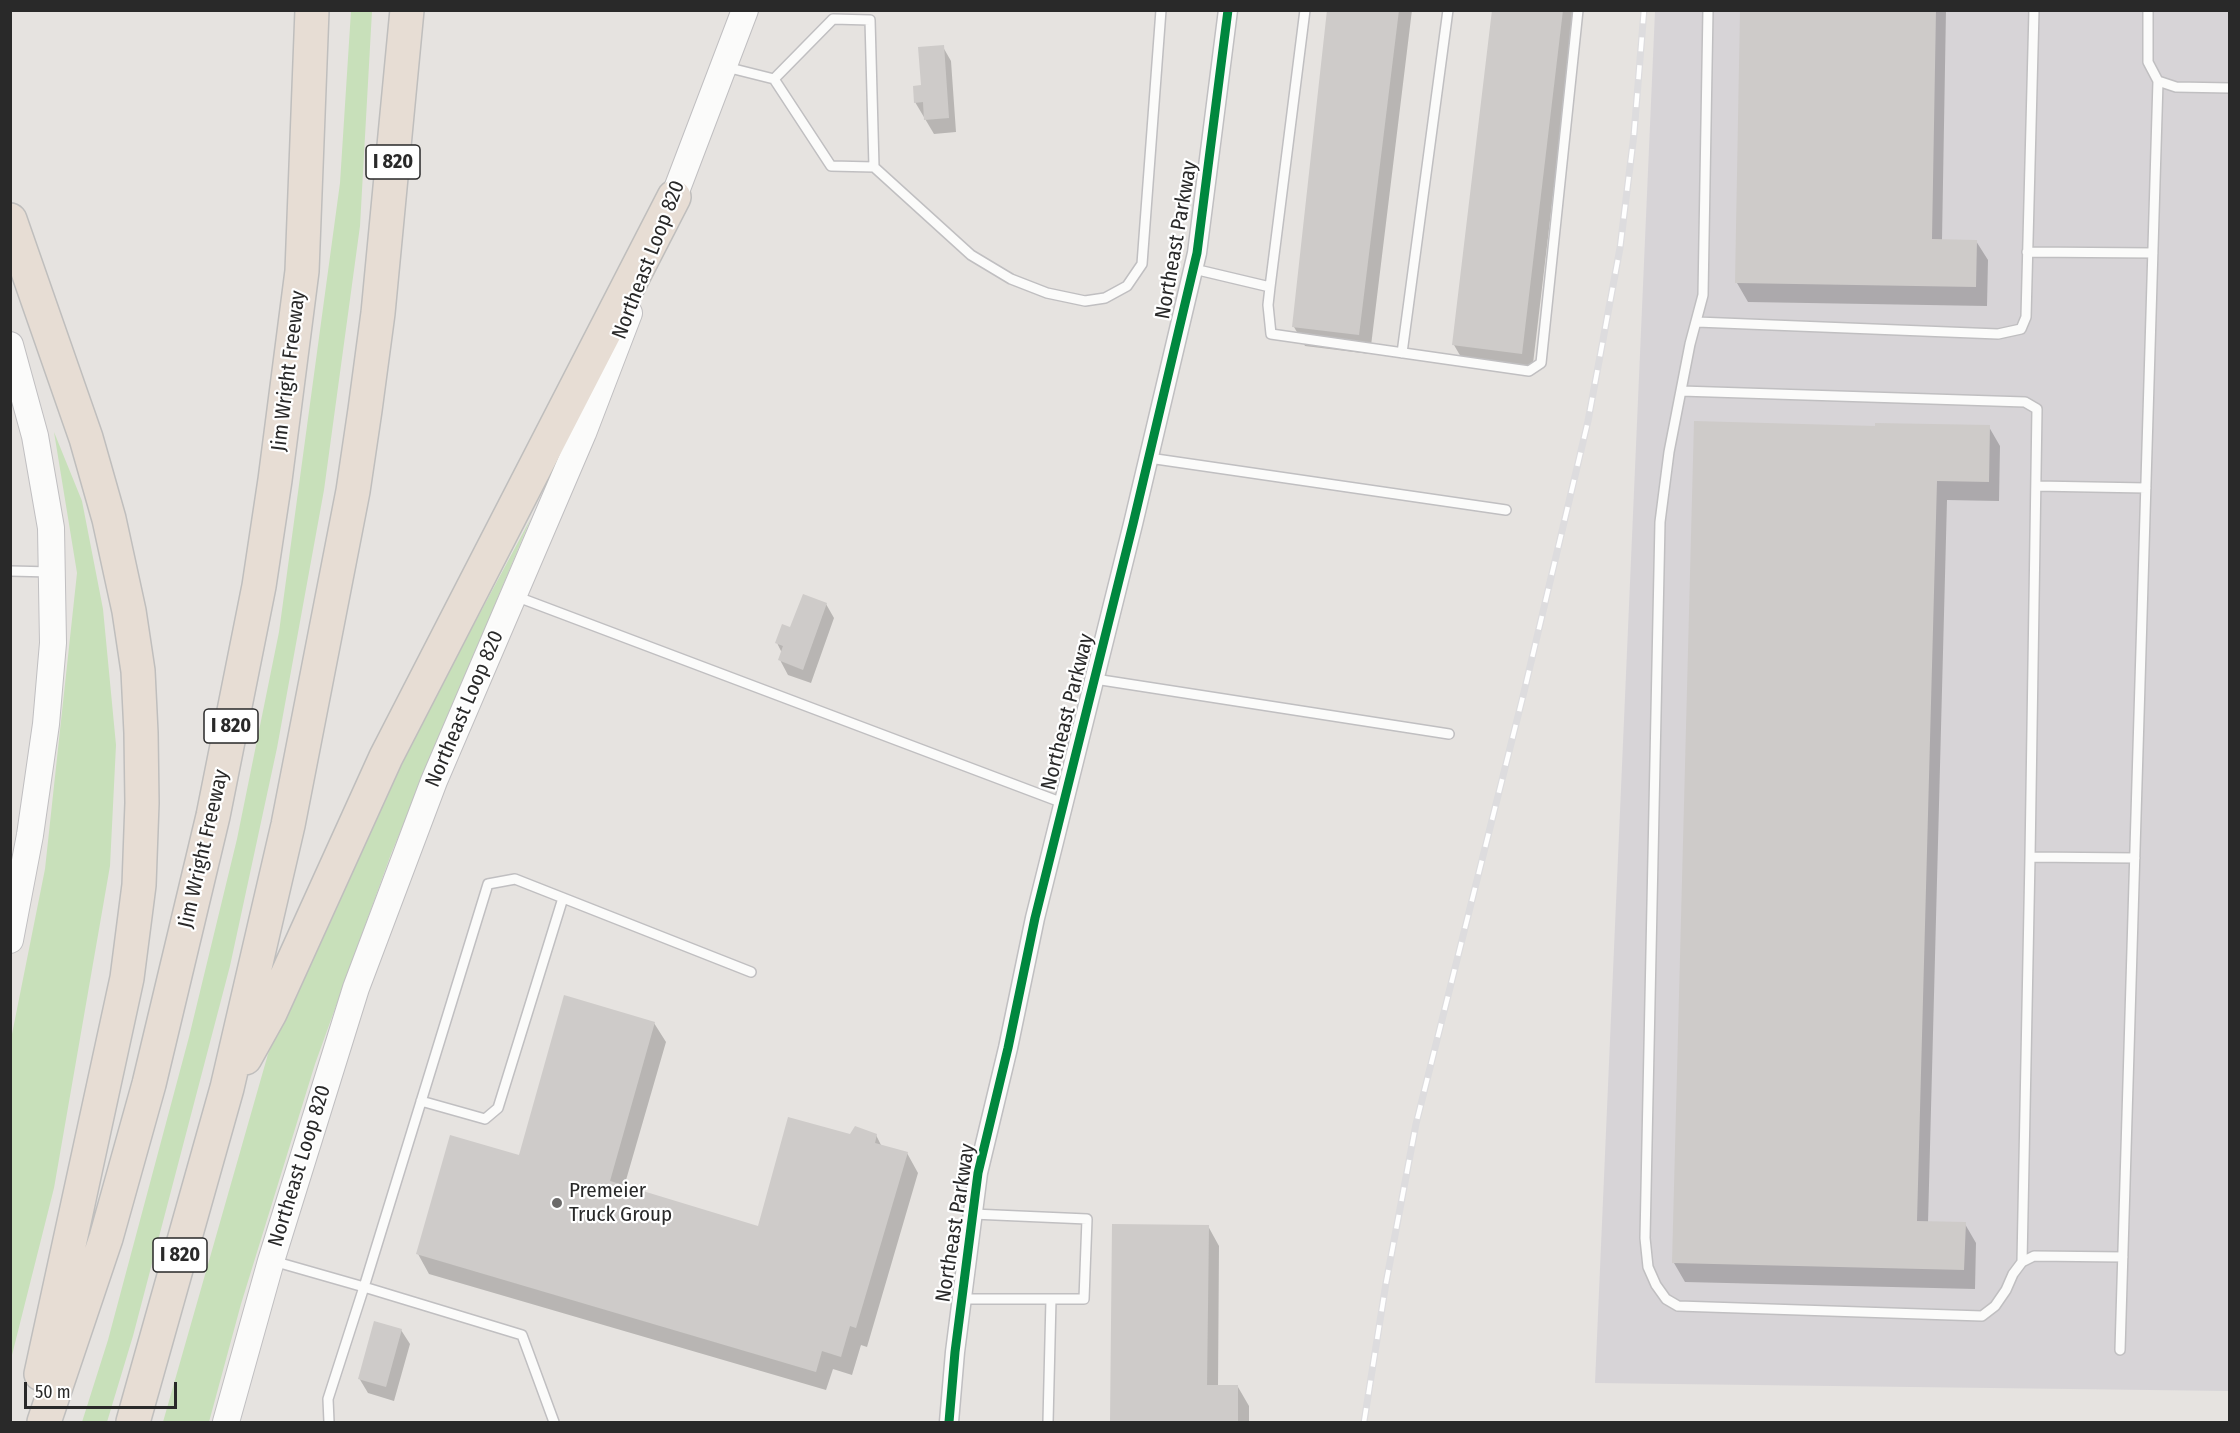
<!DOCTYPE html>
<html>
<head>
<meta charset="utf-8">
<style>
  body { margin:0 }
  #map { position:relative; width:2240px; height:1433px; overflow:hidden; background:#e6e3e0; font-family:"Fira Sans Condensed",sans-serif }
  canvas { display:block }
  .frame { position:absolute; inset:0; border:12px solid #292929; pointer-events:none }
  .scale { position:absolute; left:24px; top:1382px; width:153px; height:27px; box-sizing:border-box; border:3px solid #292929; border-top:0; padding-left:8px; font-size:18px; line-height:21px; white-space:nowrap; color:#292929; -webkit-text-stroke:4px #fff; paint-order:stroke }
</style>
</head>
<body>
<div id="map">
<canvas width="2240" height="1433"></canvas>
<div class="frame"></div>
<div class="scale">50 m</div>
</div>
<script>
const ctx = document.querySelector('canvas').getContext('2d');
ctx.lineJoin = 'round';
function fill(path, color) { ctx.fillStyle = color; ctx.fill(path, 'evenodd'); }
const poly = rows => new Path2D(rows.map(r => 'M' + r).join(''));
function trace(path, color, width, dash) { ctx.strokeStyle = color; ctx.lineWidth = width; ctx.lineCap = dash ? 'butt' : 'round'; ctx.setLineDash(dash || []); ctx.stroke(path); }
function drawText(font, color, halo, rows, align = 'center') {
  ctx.font = font + ' "Fira Sans Condensed",sans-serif'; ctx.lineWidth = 4.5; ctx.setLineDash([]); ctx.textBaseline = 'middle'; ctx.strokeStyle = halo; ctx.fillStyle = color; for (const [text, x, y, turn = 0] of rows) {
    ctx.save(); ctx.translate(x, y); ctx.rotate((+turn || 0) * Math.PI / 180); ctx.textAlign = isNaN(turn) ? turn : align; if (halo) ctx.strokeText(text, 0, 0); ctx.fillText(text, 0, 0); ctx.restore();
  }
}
fill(poly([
  [1655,11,2229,11,2229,1391,1595,1383]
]), '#d7d4d7');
fill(poly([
  [351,11,372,11,360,226,324,490,277,748,230,966,133,1336,107,1422,82,1422,108,1340,189,1037,237,839,279,632,340,183],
  [54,432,82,501,103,609,116,745,110,866,54,1188,11,1359,11,1039,45,869,77,573],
  [531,518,391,854,315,1064,241,1304,209,1422,163,1422,268,1054,374,817,457,656]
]), '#c8e0ba');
fill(poly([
  [1329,10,1412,10,1370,354,1305,346,1294,327],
  [1494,10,1575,10,1532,372,1465,364,1454,345],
  [1741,10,1946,10,1942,240,1976,241,1988,260,1987,306,1748,302,1737,283],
  [943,47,951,61,956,132,934,134,915,102],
  [1876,427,1989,427,2000,446,1999,501,1947,500,1928,1223,1965,1224,1976,1243,1975,1289,1685,1282,1674,1263],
  [826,604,834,618,811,683,788,675,780,660,782,653,777,643],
  [654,1023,666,1042,624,1187,759,1228,851,1135,876,1135,882,1147,907,1153,918,1173,867,1347,861,1345,852,1375,833,1369,826,1390,429,1274,418,1254],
  [1114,1225,1208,1226,1219,1246,1218,1387,1238,1387,1249,1406,1249,1422,1112,1422],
  [401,1330,410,1344,394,1401,368,1393,359,1378]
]), '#0003');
fill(poly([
  [1327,10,1399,10,1359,335,1292,327],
  [1492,10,1563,10,1522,354,1452,345],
  [1740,10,1936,10,1932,239,1977,240,1976,287,1735,283],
  [944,45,949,118,924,120,923,102,914,103,913,86,921,85,918,47],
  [1694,421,1875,426,1875,423,1990,425,1989,482,1937,481,1917,1221,1966,1222,1964,1270,1672,1263],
  [803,594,827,603,803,670,778,660,783,646,775,643,782,624,790,627],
  [564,995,655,1022,610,1181,758,1226,788,1117,850,1134,855,1126,877,1134,875,1143,908,1152,856,1328,850,1326,841,1357,822,1351,816,1372,416,1254,450,1135,519,1155],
  [1112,1224,1209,1225,1207,1385,1238,1385,1238,1422,1110,1422],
  [374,1321,402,1329,386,1387,358,1379]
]), '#cecbc9');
const lane = poly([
  [1305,10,1270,287,1268,305,1271,334,1529,371,1541,363,1578,10],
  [1708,10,1703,295,1690,344,1669,452,1660,522,1645,1238,1648,1267,1656,1285,1666,1299,1678,1306,1982,1316,1995,1306,2006,1290,2013,1274,2022,1262,2034,1256,2123,1257],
  [2148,10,2148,62,2158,81,2176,87,2230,88],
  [726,67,774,79,831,166,874,167,971,255,1011,279,1047,293,1085,301,1105,298,1127,286,1142,264,1161,10],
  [774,79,833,19,870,20,874,167],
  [2027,252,2153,253],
  [1194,269,1270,287],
  [1697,322,1998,334,2021,329,2026,317,2034,10],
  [1402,353,1448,10],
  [1681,391,2025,402,2037,409,2030,857,2022,1262],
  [1149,458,1506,510],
  [2036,486,2146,488],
  [10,571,51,572],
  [515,596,1063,803],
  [1095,679,1449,734],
  [2030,857,2135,858],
  [421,1101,485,1119,498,1108,563,898],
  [273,1261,364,1287,488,884,515,879,751,972],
  [962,1299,1084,1299,1087,1219,973,1214],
  [2120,1350,2158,81],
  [329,1422,328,1399,364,1287,522,1335,554,1422],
  [1048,1422,1051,1299]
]);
const street = poly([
  [949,1422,955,1352,978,1173,1008,1048,1035,918,1133,524,1197,253,1228,10]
]);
const secondary = poly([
  [667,215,745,10],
  [10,345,35,436,51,528,53,643,46,724,30,835,10,940],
  [226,1422,271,1261,356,988,434,781,583,433,629,313]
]);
const highway = poly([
  [10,220,86,438,109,519,129,611,138,671,141,733,142,803,139,885,127,978,41,1374],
  [245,1058,270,1013,386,757,674,197],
  [44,1422,106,1238,149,1084,213,816,259,586,275,480,302,271,312,10],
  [133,1422,227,1088,288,825,353,491,365,410,378,313,407,10]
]);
trace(lane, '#c0bfc1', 12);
trace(street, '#c0bfc1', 21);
trace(secondary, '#c0bfc1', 28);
trace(highway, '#bfbebd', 36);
trace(lane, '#fbfbfa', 9);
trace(street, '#fbfbfa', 18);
trace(secondary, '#fbfbfa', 26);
trace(highway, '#e7ddd4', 33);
const rail = poly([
  [1364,1422,1386,1283,1416,1124,1524,692,1588,421,1620,248,1634,134,1644,10]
]);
trace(rail, '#dddcde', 7);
trace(rail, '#fff', 4.5, [14]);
trace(poly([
  [949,1422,955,1352,978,1173,1008,1048,1035,918,1133,524,1197,253,1228,10]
]), '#00873e', 9);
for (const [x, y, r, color] of [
  [557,1203,6,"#6b6a69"]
]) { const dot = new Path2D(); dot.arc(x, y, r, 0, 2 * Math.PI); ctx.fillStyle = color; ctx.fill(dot); trace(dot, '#fff', 2); }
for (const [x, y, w] of [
  [393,162,54],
  [231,726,54],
  [180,1255,54]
]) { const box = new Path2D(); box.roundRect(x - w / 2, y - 17, w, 34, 4.5); ctx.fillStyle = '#fff'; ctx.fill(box); trace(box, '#292929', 1.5); }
drawText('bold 20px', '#292929', null, [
  ["I 820",393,162],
  ["I 820",231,726],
  ["I 820",180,1255]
]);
drawText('21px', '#292929', '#fff', [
  ["Northeast Parkway",1177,240,-80],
  ["Northeast Loop 820",649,260,-69],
  ["Jim Wright Freeway",289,371,-83],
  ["Northeast Loop 820",465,709,-67],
  ["Northeast Parkway",1068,712,-76],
  ["Jim Wright Freeway",204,849,-77],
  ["Northeast Loop 820",300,1166,-73],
  ["Northeast Parkway",956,1223,-81]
]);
drawText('21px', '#292929', '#fff', [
  ["Premeier",569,1191],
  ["Truck Group",569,1215]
], 'left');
</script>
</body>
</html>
